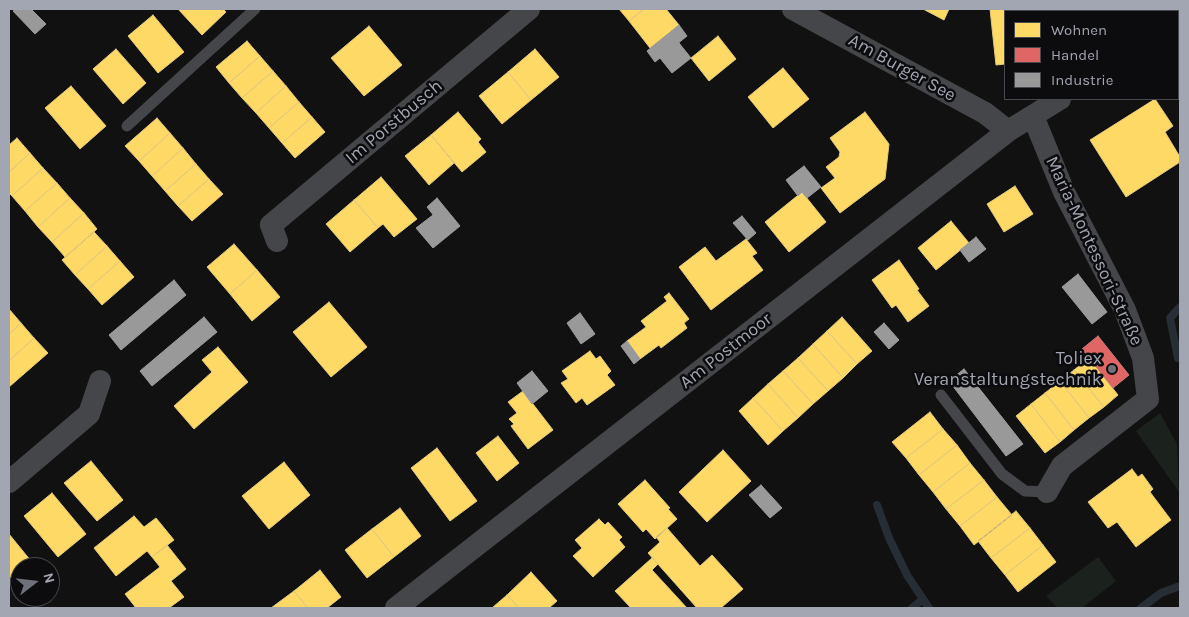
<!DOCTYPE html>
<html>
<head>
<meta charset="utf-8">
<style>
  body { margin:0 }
  #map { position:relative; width:1189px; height:617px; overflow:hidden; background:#111; font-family:Karla,sans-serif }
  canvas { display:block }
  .frame { position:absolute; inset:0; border:10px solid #a2a5b2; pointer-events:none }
  .legend { position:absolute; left:1004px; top:10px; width:175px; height:90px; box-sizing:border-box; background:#0c0b0d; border:1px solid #48494f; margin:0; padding:6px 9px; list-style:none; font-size:15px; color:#a2a5b2 }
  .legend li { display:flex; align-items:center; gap:10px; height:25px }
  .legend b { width:25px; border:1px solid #48494f }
  .north { position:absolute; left:10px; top:557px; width:50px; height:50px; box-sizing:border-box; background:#0c0b0d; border:1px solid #48494f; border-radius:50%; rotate:74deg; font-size:14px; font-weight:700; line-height:20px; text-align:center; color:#a2a5b2 }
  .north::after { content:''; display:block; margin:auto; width:18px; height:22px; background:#6f717a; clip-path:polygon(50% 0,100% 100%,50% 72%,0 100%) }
</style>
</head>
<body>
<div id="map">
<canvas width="1189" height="617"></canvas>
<div class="frame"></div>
<ul class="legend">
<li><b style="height:14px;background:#ffd966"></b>Wohnen</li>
<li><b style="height:14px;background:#e06666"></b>Handel</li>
<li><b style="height:14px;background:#999"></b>Industrie</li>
</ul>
<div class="north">N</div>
</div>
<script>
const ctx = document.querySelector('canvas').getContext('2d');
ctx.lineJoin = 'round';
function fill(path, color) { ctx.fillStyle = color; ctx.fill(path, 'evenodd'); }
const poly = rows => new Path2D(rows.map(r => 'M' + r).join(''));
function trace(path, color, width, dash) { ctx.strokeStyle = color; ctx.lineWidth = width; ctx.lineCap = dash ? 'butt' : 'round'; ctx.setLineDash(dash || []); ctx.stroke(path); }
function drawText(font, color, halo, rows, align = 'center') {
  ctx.font = font + ' Karla,sans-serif'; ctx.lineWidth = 5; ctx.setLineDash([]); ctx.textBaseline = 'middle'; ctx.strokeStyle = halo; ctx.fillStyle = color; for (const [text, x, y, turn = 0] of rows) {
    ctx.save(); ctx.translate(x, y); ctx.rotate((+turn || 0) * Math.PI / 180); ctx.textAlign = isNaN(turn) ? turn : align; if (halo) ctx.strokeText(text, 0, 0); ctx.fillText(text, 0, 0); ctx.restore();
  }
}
fill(poly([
  [1160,413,1177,444,1179,492,1136,431],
  [1098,557,1116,581,1082,608,1058,608,1046,596]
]), '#1b211c');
const homes = poly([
  [178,9,223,9,226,12,202,35,178,9],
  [619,9,644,9,629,21,619,9],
  [644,9,666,9,679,25,650,48,629,21,644,9],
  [923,9,949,9,944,20,923,9],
  [990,9,1022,9,1022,11,1005,11,1005,64,996,65,990,9],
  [1072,9,1122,9,1123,11,1073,11,1072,9],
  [153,15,184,52,158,73,128,36,153,15],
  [369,26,402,65,364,96,331,58,369,26],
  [718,36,736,59,709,81,691,58,718,36],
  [247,41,260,56,229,83,216,67,247,41],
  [116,49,146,83,123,104,93,69,116,49],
  [535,49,559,77,531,100,508,72,535,49],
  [260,56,273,71,242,98,229,83,260,56],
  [783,68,809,99,773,128,748,97,783,68],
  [273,71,286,86,256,113,242,98,273,71],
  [508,72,531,100,502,124,479,96,508,72],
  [71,86,106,126,80,149,45,108,71,86],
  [286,86,299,102,269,128,256,113,286,86],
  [1155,99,1173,126,1165,132,1180,157,1180,162,1126,197,1090,140,1155,99],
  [299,102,312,117,282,143,269,128,299,102],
  [458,112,481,139,478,142,486,152,462,172,431,135,458,112],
  [865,112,889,144,885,179,840,213,821,188,835,178,826,167,839,157,840,152,830,138,865,112],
  [312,117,325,132,295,158,282,143,312,117],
  [157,118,170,133,139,161,125,146,157,118],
  [170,133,183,148,152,176,139,161,170,133],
  [431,135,454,163,429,185,405,156,431,135],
  [17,138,30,153,9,172,9,145,17,138],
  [183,148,196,164,165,191,152,176,183,148],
  [30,153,43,168,12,196,9,193,9,172,30,153],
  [196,164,209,179,178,206,165,191,196,164],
  [43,168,57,183,25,211,12,196,43,168],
  [381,177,417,219,394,237,383,224,378,228,354,200,381,177],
  [209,179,223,194,192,221,178,206,209,179],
  [57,183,70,198,38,227,25,211,57,183],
  [1015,186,1033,214,1004,232,987,204,1015,186],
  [802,192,826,222,789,252,765,222,802,192],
  [70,198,84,213,52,242,38,227,70,198],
  [354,200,378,228,350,252,326,224,354,200],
  [84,213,97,229,65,257,52,242,84,213],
  [951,221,969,243,936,270,918,248,951,221],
  [94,232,107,246,75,275,62,260,94,232],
  [746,239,757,253,752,256,763,270,711,310,679,267,705,247,716,261,746,239],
  [234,244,257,270,230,294,207,267,234,244],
  [107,246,120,261,88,289,75,275,107,246],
  [899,260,919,289,917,290,929,306,908,322,896,305,892,308,872,280,899,260],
  [120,261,134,277,102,305,88,289,120,261],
  [257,270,280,297,252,321,230,294,257,270],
  [669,293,689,319,684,323,687,328,661,348,659,345,640,359,627,341,646,327,641,321,667,301,664,297,669,293],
  [329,302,367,347,331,377,293,332,329,302],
  [9,309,21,323,9,334,9,309],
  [842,317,872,351,857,364,827,331,842,317],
  [21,323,34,338,9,361,9,334,21,323],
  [827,331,857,364,843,378,813,344,827,331],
  [34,338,48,353,9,387,9,361,34,338],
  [813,344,843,378,828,391,798,358,813,344],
  [218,347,248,382,194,429,174,406,212,372,202,360,218,347],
  [590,351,596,359,600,356,611,371,607,375,615,385,587,405,582,398,576,403,561,383,568,379,562,371,590,351],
  [798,358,828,391,813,404,783,371,798,358],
  [1089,358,1118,395,1104,407,1074,370,1089,358],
  [1074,370,1104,407,1089,418,1060,381,1074,370],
  [783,371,813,404,798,418,768,384,783,371],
  [1060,381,1089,418,1074,430,1045,393,1060,381],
  [768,384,798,418,783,431,753,398,768,384],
  [523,391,553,430,528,449,511,426,514,424,509,419,517,413,508,402,523,391],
  [1045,393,1074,430,1060,442,1031,404,1045,393],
  [753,398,783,431,768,445,739,411,753,398],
  [1031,404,1060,442,1045,453,1016,416,1031,404],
  [930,412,943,429,906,458,892,442,930,412],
  [943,429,957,445,919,475,906,458,943,429],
  [498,436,519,463,497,481,476,453,498,436],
  [957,445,970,463,933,492,919,475,957,445],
  [437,448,477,501,450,521,411,468,437,448],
  [723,450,751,481,707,522,679,492,723,450],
  [91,461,123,500,97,521,64,483,91,461],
  [284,462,310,495,269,529,242,496,284,462],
  [970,463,984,480,946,509,933,492,970,463],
  [1132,469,1138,477,1142,474,1153,489,1150,492,1171,520,1136,547,1117,522,1108,528,1088,502,1132,469],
  [645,480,670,508,668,509,677,519,655,539,646,529,643,532,618,504,645,480],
  [984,480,997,497,960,526,946,509,984,480],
  [52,493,86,534,58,557,24,516,52,493],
  [997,497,1012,515,974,545,960,526,997,497],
  [400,508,421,536,394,557,372,529,400,508],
  [1016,511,1030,528,991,558,978,541,1016,511],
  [134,516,144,527,156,518,174,540,152,557,147,551,116,576,94,548,134,516],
  [599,519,605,525,608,522,622,537,619,540,625,547,593,577,573,556,582,548,575,540,599,519],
  [667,528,700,566,712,555,743,589,722,607,723,608,697,608,648,553,660,542,656,537,667,528],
  [1030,528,1043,545,1005,575,991,558,1030,528],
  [372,529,394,557,367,578,345,550,372,529],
  [9,534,31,561,23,567,20,567,20,570,9,579,9,534],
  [167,545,186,569,171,581,184,597,169,608,136,608,125,594,160,567,152,557,167,545],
  [1043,545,1056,562,1018,592,1005,575,1043,545],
  [652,558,658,564,652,570,687,608,631,608,615,591,652,558],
  [320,570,341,597,327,608,308,608,294,591,320,570],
  [531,572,557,601,549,608,519,608,507,595,531,572],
  [294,591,308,608,271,608,294,591],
  [507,595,519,608,492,608,507,595]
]);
fill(homes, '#ffd966');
trace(homes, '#e3c97d', 1);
const shops = poly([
  [1098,336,1129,375,1113,388,1082,349,1098,336]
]);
fill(shops, '#e06666');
trace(shops, '#cd797d', 1);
const industry = poly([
  [16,9,31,9,46,24,35,34,13,11,16,9],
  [1022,9,1048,9,1049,11,1022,11,1022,9],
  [679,25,687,36,655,62,647,51,679,25],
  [679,43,691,58,672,73,660,58,679,43],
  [804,166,821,187,807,198,802,192,798,196,786,180,804,166],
  [437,198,460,226,449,235,427,207,437,198],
  [433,215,449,235,433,248,416,228,433,215],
  [742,216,756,233,748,240,733,223,742,216],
  [976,237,986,249,969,262,960,250,976,237],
  [1078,274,1107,312,1092,324,1062,287,1078,274],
  [174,280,186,295,121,350,109,335,174,280],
  [580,313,595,334,581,344,567,323,580,313],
  [204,317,217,332,152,386,140,371,204,317],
  [884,323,899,340,889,349,874,332,884,323],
  [627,341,640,359,634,364,621,346,627,341],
  [964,369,1023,444,1006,456,949,381,964,369],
  [532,371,548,391,532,404,517,383,532,371],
  [761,485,782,508,770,518,749,495,761,485]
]);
fill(industry, '#999');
trace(industry, '#9c9da0', 1);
trace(poly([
  [1178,358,1170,318,1180,307],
  [877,505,889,538,907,575,929,608],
  [912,608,923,599],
  [1141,608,1161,593,1180,586]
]), '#272d34', 8);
trace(poly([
  [127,126,255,9],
  [941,395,1002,474,1025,491,1047,492]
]), '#45464a', 11);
trace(poly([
  [793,9,985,113,1008,131],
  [1178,23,1180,22],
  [1033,116,1064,192,1125,310,1143,358,1148,399,1062,466,1047,492],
  [277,241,271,225,529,9],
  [9,482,89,414,100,381],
  [396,608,1008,131,1060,99]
]), '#45464a', 22);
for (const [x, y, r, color] of [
  [1112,369,5,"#6f717a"]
]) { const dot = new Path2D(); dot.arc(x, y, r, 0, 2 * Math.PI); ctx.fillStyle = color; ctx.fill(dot); trace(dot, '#0c0b0d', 2); }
drawText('18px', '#a2a5b2', '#0c0b0d', [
  ["Am Burger See",902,68,29],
  ["Im Porstbusch",394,122,-40],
  ["Maria-Montessori-Straße",1094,251,65],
  ["Am Postmoor",726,351,-38]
]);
drawText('18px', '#a2a5b2', '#0c0b0d', [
  ["Toliex",1102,359],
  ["Veranstaltungstechnik",1102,380]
], 'right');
</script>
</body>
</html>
